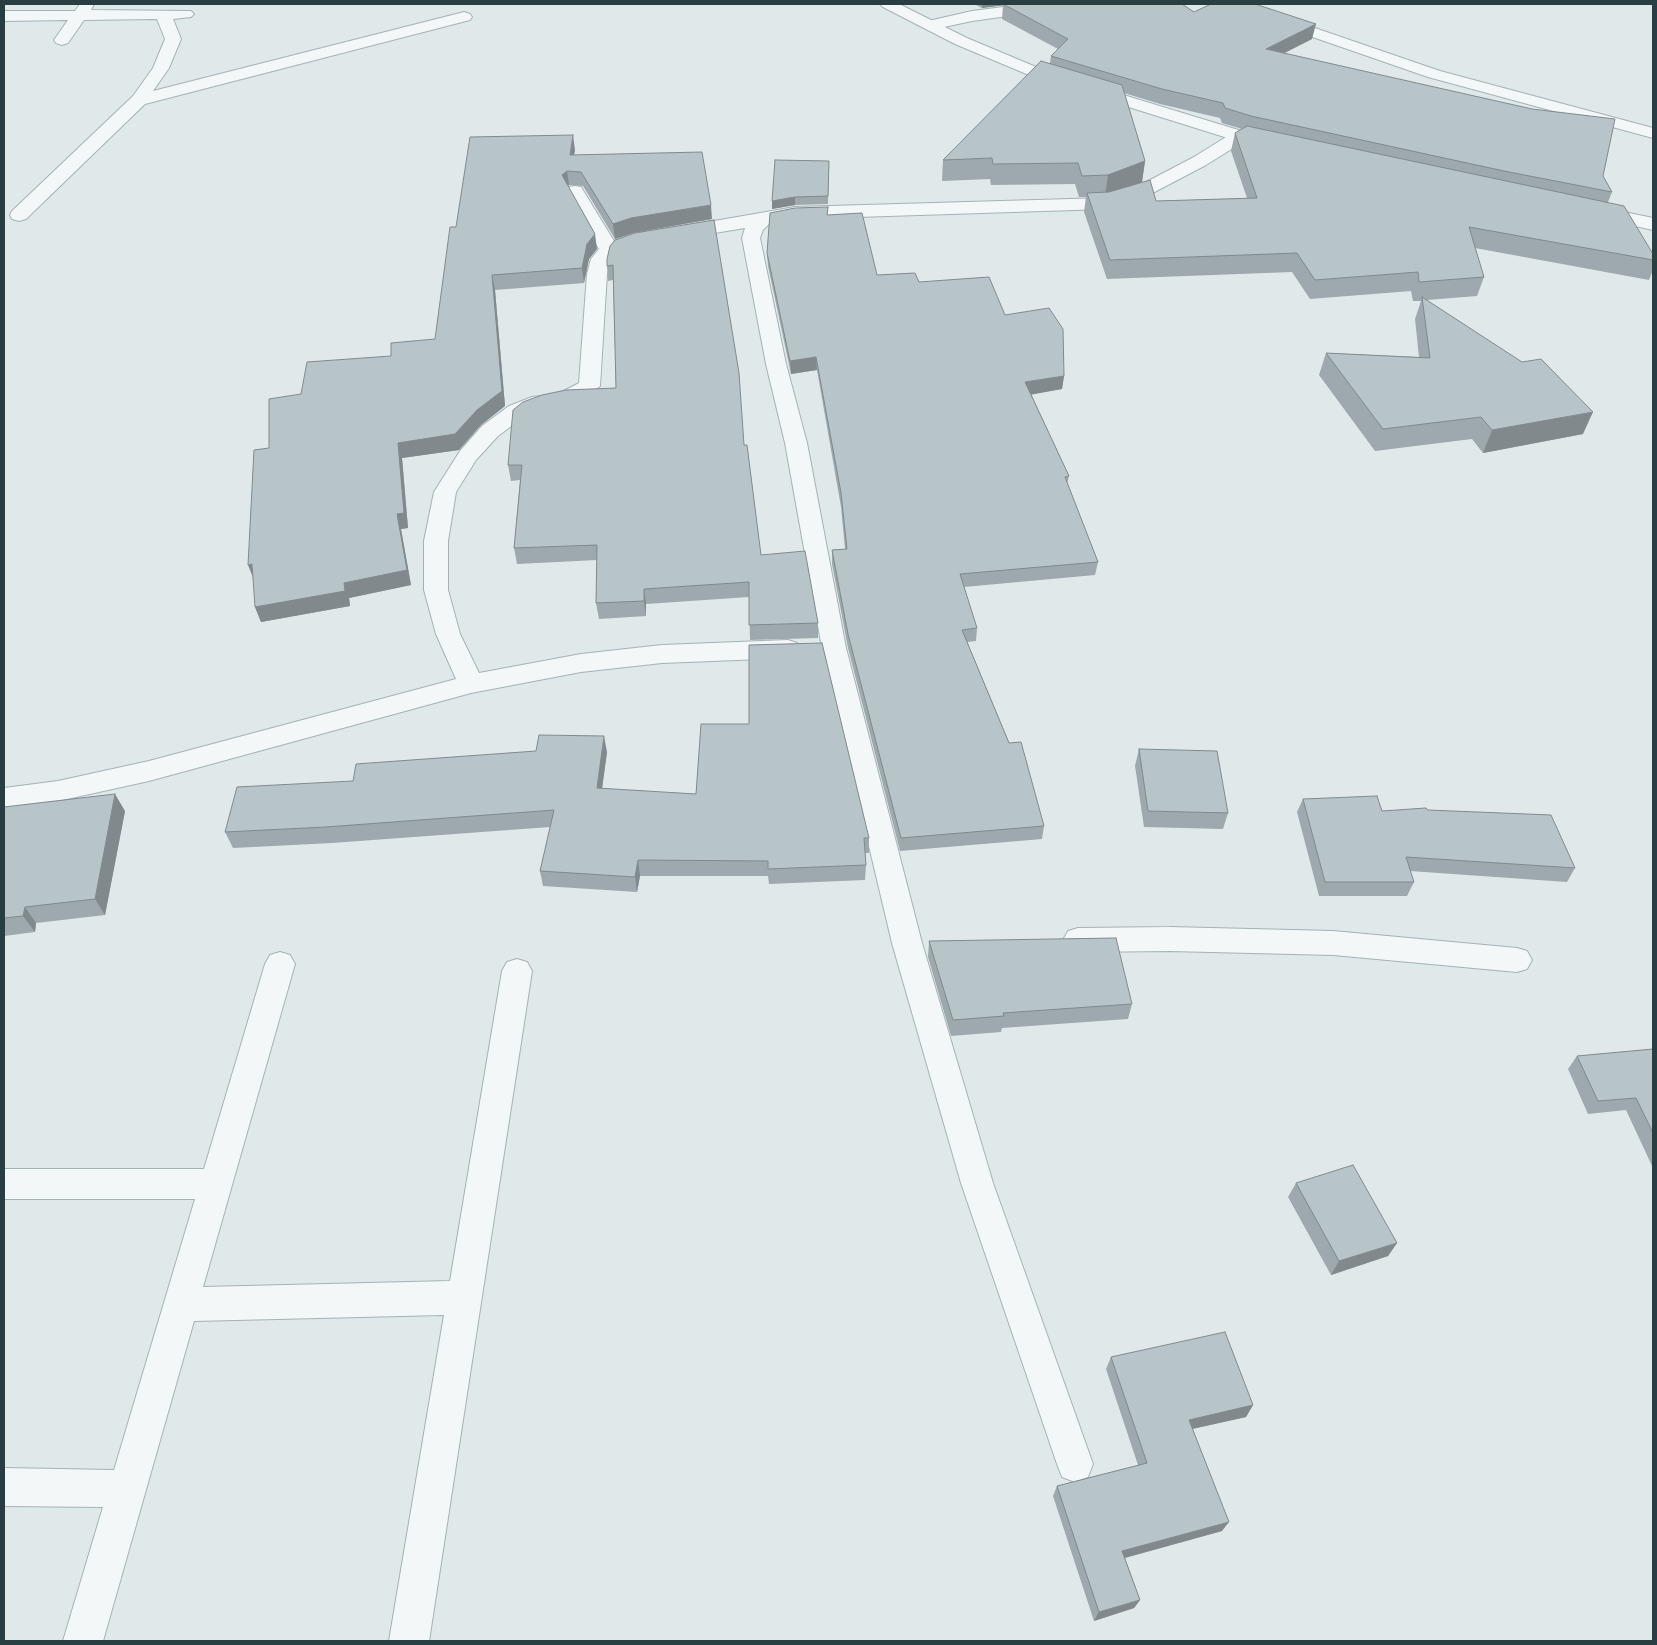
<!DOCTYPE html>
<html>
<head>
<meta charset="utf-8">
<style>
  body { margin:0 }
  #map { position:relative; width:1657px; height:1645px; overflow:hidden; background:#e0e9ea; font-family:Figtree,sans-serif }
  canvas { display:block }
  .frame { position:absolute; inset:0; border:5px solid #283e43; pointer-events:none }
</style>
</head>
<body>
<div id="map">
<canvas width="1657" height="1645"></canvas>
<div class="frame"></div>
</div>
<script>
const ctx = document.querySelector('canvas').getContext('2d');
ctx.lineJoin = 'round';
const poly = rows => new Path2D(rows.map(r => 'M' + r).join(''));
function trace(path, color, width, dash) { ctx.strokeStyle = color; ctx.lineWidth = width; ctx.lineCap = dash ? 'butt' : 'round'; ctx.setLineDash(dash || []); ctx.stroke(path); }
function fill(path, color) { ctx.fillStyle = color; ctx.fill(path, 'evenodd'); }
const minor = poly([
  [80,4,94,4,91,10,191,11,194,14,191,17,173,19,181,39,169,68,153,91,464,12,470,14,472,17,470,20,145,104,26,219,19,221,12,219,10,215,12,211,133,96,153,68,165,39,157,19,84,20,68,43,62,45,56,43,54,40,68,20,4,21,4,11,75,11,80,4],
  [1027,4,1067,4,1064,7,1059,9,972,21,930,30,924,28,922,25,924,22,972,11,1027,4],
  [1223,4,1245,4,1440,71,1653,128,1653,138,1428,77,1226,7,1223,4],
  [1240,131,1246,132,1249,136,1246,140,1206,165,1145,197,1106,209,795,219,769,224,763,230,760,238,786,364,807,443,846,648,922,943,993,1183,1093,1464,1088,1477,1075,1482,1062,1477,1057,1464,961,1183,892,943,822,648,785,443,766,364,742,238,745,228,636,246,616,253,610,260,607,274,600,386,584,398,561,406,544,408,525,416,498,436,476,460,456,492,448,541,448,590,460,634,479,673,581,654,662,645,788,640,797,643,800,649,797,655,788,658,662,663,581,672,471,693,149,781,58,801,4,808,4,788,58,781,149,761,456,679,436,634,424,590,424,541,434,492,460,451,482,426,509,406,532,397,558,394,579,383,587,274,591,259,599,249,566,191,569,187,575,186,581,187,614,241,633,235,795,207,1105,198,1133,189,1194,157,1234,132,1240,131],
  [1170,927,1333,931,1517,948,1527,951,1532,960,1527,969,1517,972,1333,955,1170,951,1078,952,1068,949,1063,940,1068,931,1078,928,1170,927],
  [280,952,290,955,295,964,203,1287,450,1281,502,971,507,962,517,959,527,962,532,971,429,1641,389,1641,444,1315,194,1321,103,1641,63,1641,103,1507,4,1506,4,1468,114,1470,195,1199,4,1199,4,1169,204,1169,265,964,270,955,280,952]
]);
const tertiary = poly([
  [880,4,899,4,967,38,1048,72,1245,132,1276,139,1279,143,1276,147,1270,148,1234,140,1036,78,955,44,883,7,880,4],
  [1596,206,1653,218,1653,230,1589,216,1587,212,1589,208,1596,206]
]);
trace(minor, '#a5b2b5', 2);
trace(tertiary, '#a5b2b5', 2);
fill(minor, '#f3f7f8');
fill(tertiary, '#f3f7f8');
fill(poly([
  [974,4,1182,4,1194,12,1312,39,1284,53,1603,176,1612,192,1608,202,1653,254,1653,270,1649,280,1475,248,1484,277,1477,296,1427,300,1583,434,1483,453,1472,439,1375,451,1319,375,1326,353,1419,357,1415,319,1421,301,1413,301,1411,291,1310,299,1292,272,1107,279,1084,212,1086,197,1079,197,1075,184,991,185,990,179,942,181,943,160,1050,63,1051,56,1058,49,1002,19,1003,5,982,8],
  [1124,93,1160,104,1220,118,1222,123,1242,129,1235,133,1231,151,1247,198,1156,201,1142,182,1145,161],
  [575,150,574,155,712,219,633,233,615,239,583,186,569,185,568,186,597,249,589,259,584,283,495,290,505,406,481,425,459,450,402,458,408,528,401,529,411,585,349,598,350,606,261,622,255,607,269,448,301,394,435,339],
  [829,161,828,204,795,205,772,209,772,201],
  [828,215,877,275,919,282,1005,315,1064,376,1062,389,1031,394,1069,476,1067,484,1098,562,1095,575,964,587,977,628,976,641,967,642,1044,826,1042,839,900,851,848,648,832,564,832,550,845,549,841,507,817,370,791,374,768,266,767,253],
  [610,246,744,445,761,555,818,623,818,638,750,640,749,597,646,604,646,616,599,619,596,603,597,560,517,564,514,548,520,480,511,481,508,465,616,388,613,280,608,281,607,266],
  [1139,749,1228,813,1223,829,1144,827,1135,766],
  [607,752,602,788,869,838,869,853,865,853,866,865,865,880,769,884,768,876,640,876,637,892,543,886,540,871,550,827,332,843,233,848,225,832,353,781],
  [1303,799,1382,811,1428,810,1575,868,1567,882,1410,871,1414,882,1407,896,1319,896,1297,812],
  [4,807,125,811,105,915,36,923,35,932,4,936],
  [929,941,1132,1004,1128,1019,1002,1028,1001,1032,951,1036,928,957],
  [1653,1049,1653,1168,1626,1110,1588,1114,1568,1069,1577,1056],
  [1296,1183,1397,1243,1388,1256,1331,1275,1288,1197],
  [1111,1357,1253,1405,1246,1417,1192,1429,1222,1531,1125,1558,1140,1600,1134,1608,1094,1621,1053,1496,1057,1486,1138,1465,1106,1369]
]), '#9da9ac');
fill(poly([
  [982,4,1014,4,982,8],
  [1316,24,1312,39,1263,64,1266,49],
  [573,135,575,150,571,170,570,155],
  [1145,161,1142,182,1105,196,1108,175],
  [567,171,569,185,564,190,562,175],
  [795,197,795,205,772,209,772,201],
  [711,205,712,219,633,233,615,239,613,224,631,218],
  [595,234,597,249,589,259,584,283,582,268,587,244],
  [492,275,495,290,505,406,481,425,459,450,402,458,408,528,401,529,411,585,349,598,350,606,261,622,255,607,344,583,397,514,398,443],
  [816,357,817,370,791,374,790,361],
  [1064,376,1062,389,1024,396,1025,382],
  [1593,412,1583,434,1483,453,1492,430],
  [252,564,254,580,248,565],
  [644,589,646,604,646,616,644,601],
  [604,736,607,752,600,804,597,788],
  [115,794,125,811,105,915,95,899],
  [638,860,640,876,637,892,635,877],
  [25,907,36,923,35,932,23,916],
  [1397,1243,1388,1256,1331,1275,1339,1261],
  [1253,1405,1246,1417,1183,1431,1189,1420],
  [1229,1522,1222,1531,1117,1560,1122,1551],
  [1140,1600,1134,1608,1094,1621,1099,1612]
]), '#808a8c');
const building = poly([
  [1003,4,1182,4,1194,12,1211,4,1255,4,1316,24,1266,49,1532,109,1615,119,1603,176,1612,192,1504,171,1251,116,1225,108,1223,103,1162,89,1051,56,1068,39,1003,4],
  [1041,61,1122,85,1145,161,1108,175,1082,176,1078,163,993,164,992,158,943,160,1041,61],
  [1247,126,1624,206,1653,254,1653,260,1469,227,1484,277,1419,282,1418,272,1315,280,1297,253,1110,260,1087,193,1109,192,1150,180,1156,201,1257,198,1235,133,1247,126],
  [573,135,570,155,702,152,711,205,631,218,613,224,581,172,567,171,562,175,595,234,587,244,582,268,492,275,502,391,477,410,455,434,398,443,404,513,397,514,407,570,344,583,345,591,255,607,252,564,248,565,254,450,269,448,269,399,301,394,307,362,391,356,391,343,435,339,450,227,456,227,470,137,573,135],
  [775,160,829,161,828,196,795,197,772,201,775,160],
  [828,207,827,215,862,213,877,275,915,273,919,282,989,277,1005,315,1049,308,1063,329,1064,376,1025,382,1069,476,1065,477,1098,562,960,574,977,628,962,630,1009,743,1021,742,1044,826,901,838,848,634,832,550,847,549,841,493,816,357,790,361,767,253,770,213,795,208,828,207],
  [714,220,739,373,744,445,747,445,761,555,805,551,818,623,749,625,749,582,644,589,644,601,596,603,597,545,514,548,522,465,508,465,513,410,523,402,542,395,566,390,616,388,613,265,607,266,607,259,610,246,615,240,635,233,714,220],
  [1422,297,1522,362,1541,359,1593,412,1492,430,1481,417,1383,429,1326,353,1430,358,1422,297],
  [822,643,869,838,864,838,866,865,768,869,768,861,638,860,635,877,540,871,554,810,326,827,225,832,237,787,353,781,356,764,536,751,539,735,604,736,597,788,696,794,701,724,749,724,749,645,822,643],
  [1139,749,1217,751,1228,813,1148,811,1139,749],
  [115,794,95,899,25,907,23,916,4,918,4,807,115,794],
  [1377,796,1382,811,1426,808,1428,810,1551,815,1575,868,1406,857,1414,882,1325,882,1303,799,1377,796],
  [1116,938,1132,1004,1003,1013,1004,1016,953,1020,929,941,1116,938],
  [1653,1049,1653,1133,1636,1098,1598,1101,1577,1056,1653,1049],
  [1353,1165,1397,1243,1339,1261,1296,1183,1353,1165],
  [1225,1332,1253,1405,1189,1420,1229,1522,1122,1551,1140,1600,1099,1612,1057,1486,1147,1463,1111,1357,1225,1332]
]);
fill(building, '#b7c5c8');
trace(building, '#808a8c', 1);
</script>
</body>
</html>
